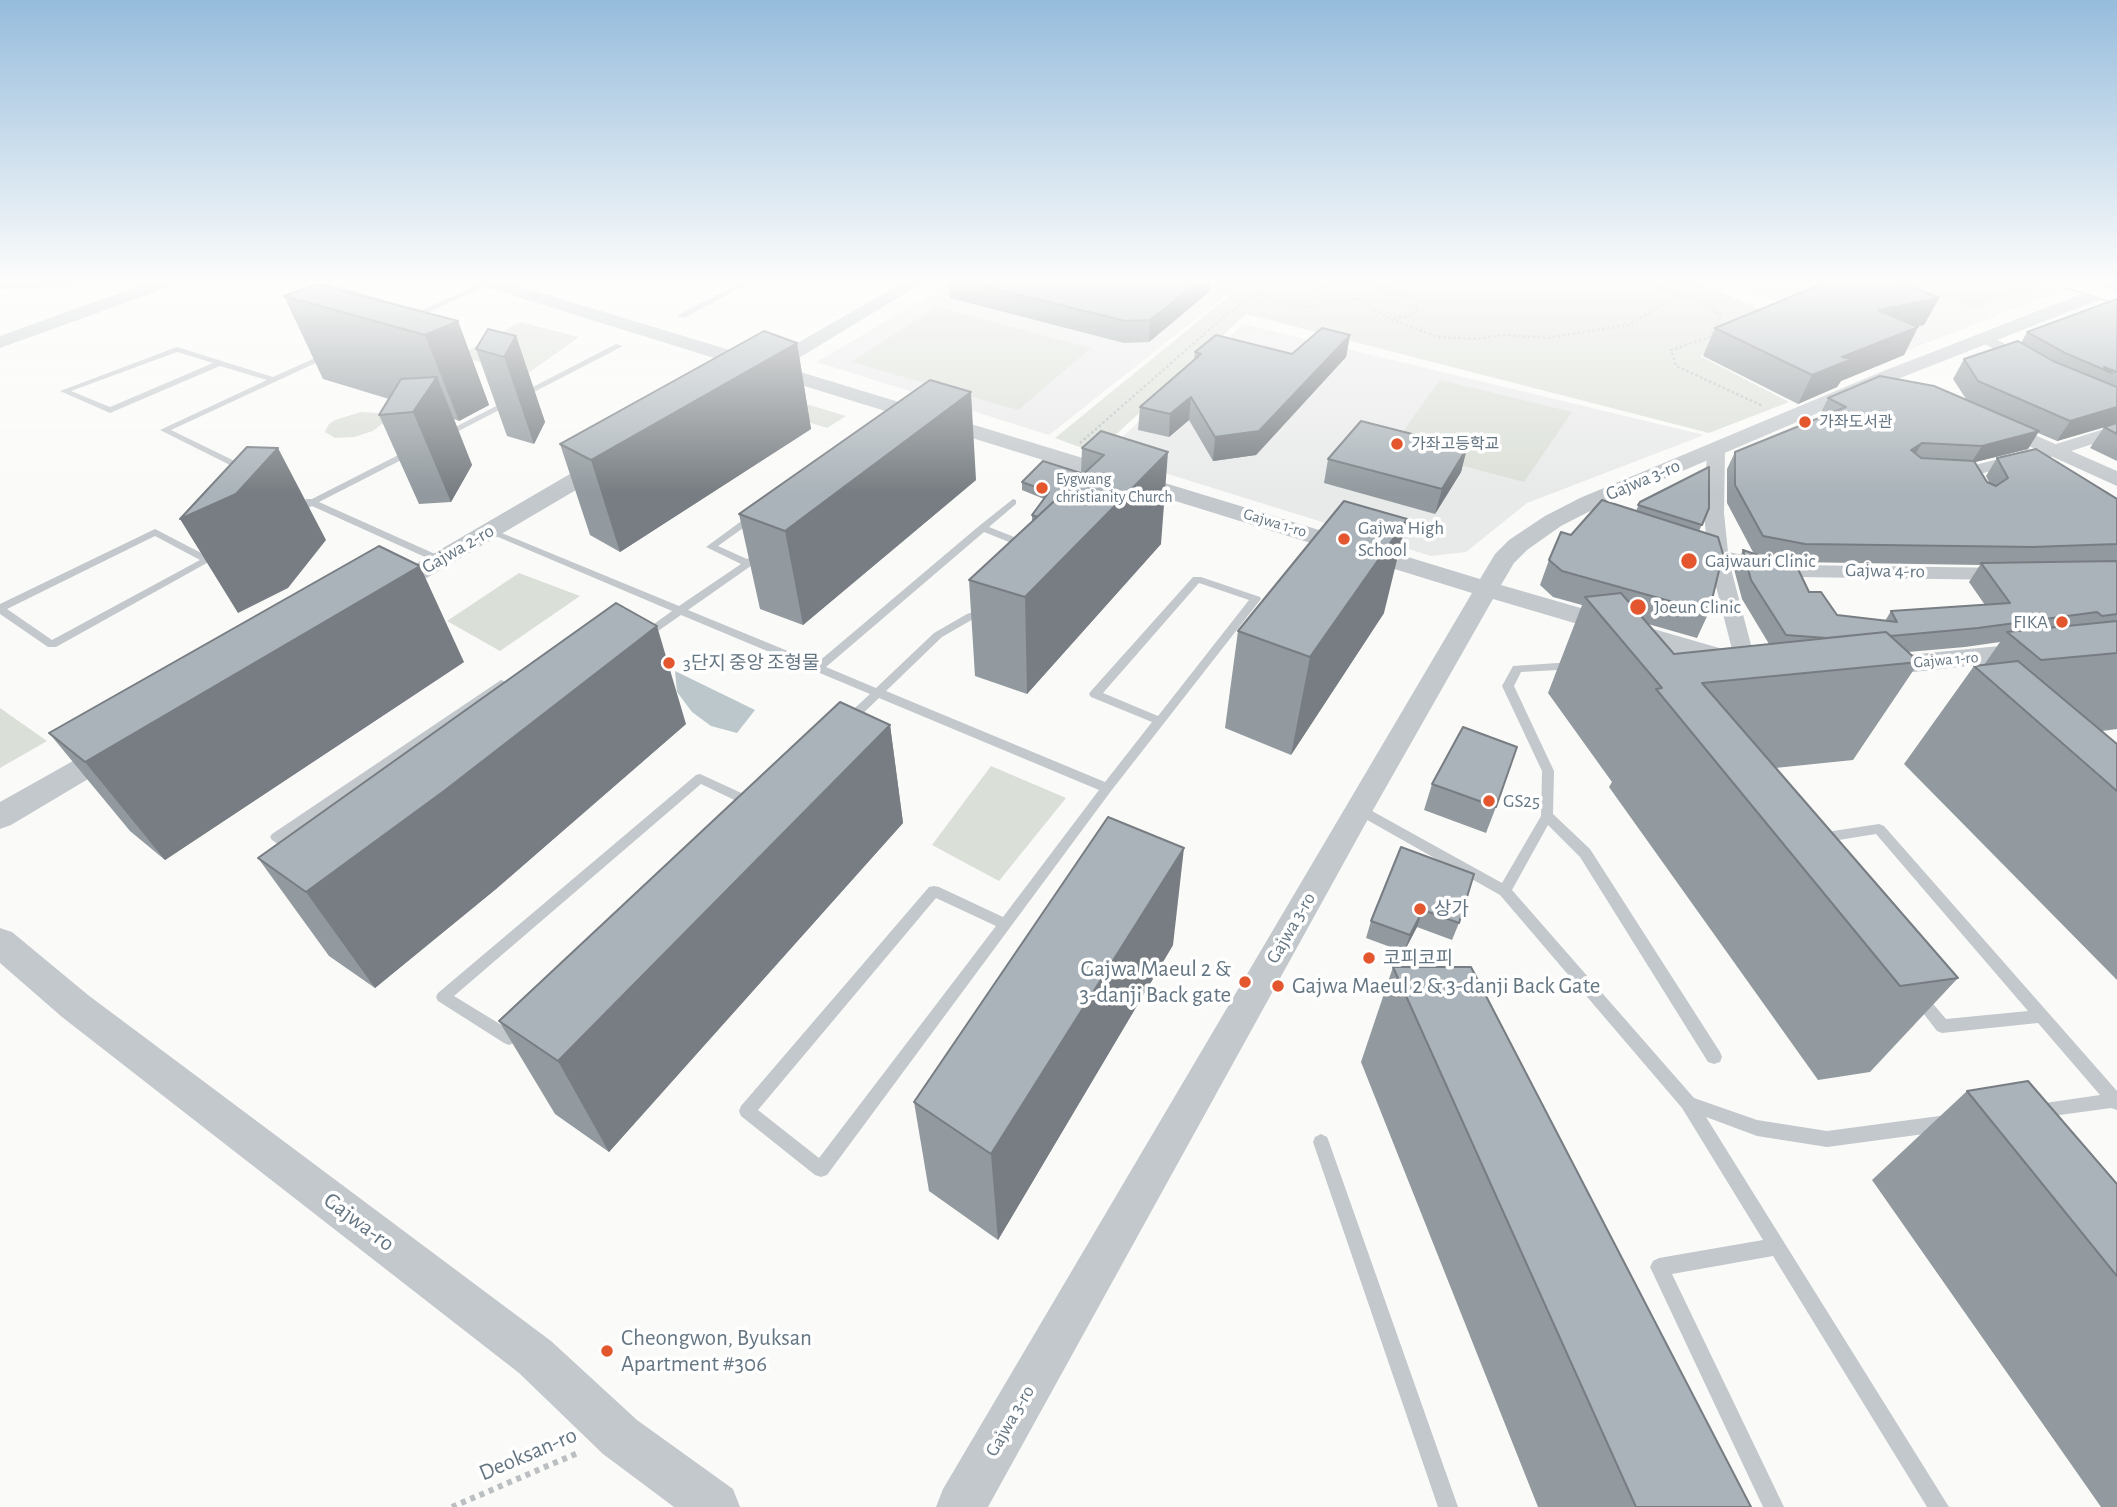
<!DOCTYPE html>
<html>
<head>
<meta charset="utf-8">
<style>
  body { margin:0 }
  canvas { display:block; background:#fafaf8 }
</style>
</head>
<body>
<canvas width="2117" height="1507"></canvas>
<script>
const ctx = document.querySelector('canvas').getContext('2d');
ctx.lineJoin = 'round';
function fill(path, color) { ctx.fillStyle = color; ctx.fill(path, 'evenodd'); }
const poly = rows => new Path2D(rows.map(r => 'M' + r).join(''));
function trace(path, color, width, dash) { ctx.strokeStyle = color; ctx.lineWidth = width; ctx.lineCap = dash ? 'butt' : 'round'; ctx.setLineDash(dash || []); ctx.stroke(path); }
function drawText(font, color, halo, rows, align = 'center') {
  ctx.font = font + ' "Alegreya Sans","Noto Sans KR",sans-serif'; ctx.lineWidth = 7; ctx.setLineDash([]); ctx.textBaseline = 'middle'; ctx.strokeStyle = halo; ctx.fillStyle = color; for (const [text, x, y, turn = 0] of rows) {
    ctx.save(); ctx.translate(x, y); ctx.rotate((+turn || 0) * Math.PI / 180); ctx.textAlign = isNaN(turn) ? turn : align; if (halo) ctx.strokeText(text, 0, 0); ctx.fillText(text, 0, 0); ctx.restore();
  }
}
fill(poly([
  [952,282,1165,282,1225,296,1049,435,817,362],
  [1724,282,2039,282,2063,290,1903,352,1804,311],
  [1243,324,1704,435,1527,503,1466,552,1431,556,1104,454]
]), '#e8e9e9');
fill(poly([
  [1172,282,1698,282,1780,318,1700,356,1789,402,1709,433,1246,314,1096,453,1055,438,1229,296],
  [1901,282,2021,282,2038,288,1972,309],
  [936,307,1091,348,1018,410,852,362],
  [520,322,579,337,527,374,458,356],
  [1440,380,1572,412,1524,482,1392,447],
  [783,397,846,416,827,428,766,409],
  [361,412,377,413,382,416,383,423,373,431,354,437,335,438,325,432,329,424,335,420],
  [519,573,580,596,500,651,447,621],
  [0,708,47,741,0,768],
  [991,766,1066,798,999,881,932,845]
]), '#dadfd7');
fill(poly([
  [675,671,755,710,737,733,711,726,692,712,677,692]
]), '#bbc7cb');
const secondary = poly([
  [2061,282,2090,282,2117,291,2117,303,2064,286,2061,282]
]);
trace(secondary, '#b3babf', 4);
trace(poly([
  [1647,282,1709,306,1721,316,1710,337,1671,350,1676,366,1763,406],
  [1380,290,1409,296,1418,308,1410,316,1392,319],
  [1357,299,1391,319,1438,337,1474,339,1505,335,1548,338,1628,325,1672,299,1671,290],
  [1306,307,1323,282],
  [1080,443,1226,315,1259,293,1280,302,1306,307,1357,299,1396,282]
]), '#bbbfc2', 2.5, [2.5, 2.5]);
trace(poly([
  [452,1507,580,1452]
]), '#bbbfc2', 6, [5, 5]);
fill(poly([
  [485,282,494,282,412,320,405,318,485,282],
  [742,282,751,282,684,318,677,316,742,282],
  [328,283,382,299,383,301,376,303,328,287,313,294,309,292,328,283],
  [616,344,623,346,447,437,440,435,616,344],
  [177,347,273,377,326,353,333,355,171,430,249,468,251,470,246,473,160,430,267,380,220,366,110,413,60,391,177,347],
  [177,352,213,363,110,407,71,391,177,352],
  [412,448,416,451,415,453,319,502,444,558,444,562,436,562,312,506,295,514,290,511,305,502,306,499,312,499,412,448],
  [1013,499,1016,500,1016,504,989,527,1032,544,1032,548,1024,548,984,532,826,667,876,688,934,633,967,614,985,608,989,609,990,611,989,613,975,618,942,637,886,691,1105,782,1152,722,1091,697,1089,694,1091,691,1193,577,1201,577,1260,597,1261,599,1111,791,827,1175,821,1177,815,1175,741,1116,739,1111,741,1106,929,887,934,886,939,887,1003,917,1099,790,879,698,852,724,844,724,842,721,844,718,870,694,681,615,648,638,640,638,639,636,640,634,672,611,484,531,486,529,492,529,679,606,741,564,706,547,751,514,757,514,757,518,718,546,747,559,761,551,765,552,765,556,688,610,817,663,979,526,1013,499],
  [1199,583,1249,600,1158,716,1103,693,1199,583],
  [936,898,996,926,819,1158,758,1110,936,898],
  [155,529,207,556,218,551,223,554,56,647,48,647,0,614,0,604,155,529],
  [155,536,200,560,52,640,7,609,155,536],
  [1572,662,1578,666,1576,669,1521,672,1514,686,1554,771,1553,814,1590,849,1720,1052,1722,1057,1720,1062,1714,1064,1708,1062,1580,857,1548,825,1512,890,1694,1098,1757,1120,1827,1131,1947,1115,1953,1118,1955,1123,1953,1128,1947,1131,1827,1147,1757,1136,1706,1117,1949,1507,1927,1507,1773,1256,1672,1274,1784,1507,1763,1507,1650,1267,1653,1261,1659,1258,1763,1240,1682,1108,1500,895,1353,812,1352,809,1353,806,1358,804,1363,806,1502,883,1541,816,1542,771,1502,686,1513,666,1572,662],
  [501,680,521,688,523,691,517,695,502,689,287,837,300,845,302,849,300,853,290,853,272,840,270,837,272,834,501,680],
  [700,774,759,801,760,804,759,807,754,809,749,807,701,784,454,996,508,1029,520,1021,525,1023,528,1028,525,1033,514,1043,509,1045,504,1043,438,1001,436,997,438,993,696,775,700,774],
  [1879,824,1884,826,2117,1091,2117,1110,2111,1108,2038,1118,2032,1116,2030,1111,2032,1106,2038,1104,2100,1095,2038,1023,1942,1033,1937,1031,1913,1000,1911,996,1913,992,1918,990,1923,992,1946,1019,2028,1011,1876,834,1820,843,1815,841,1813,838,1815,835,1820,833,1879,824],
  [1321,1134,1327,1137,1329,1142,1458,1507,1438,1507,1313,1142,1315,1137,1321,1134]
]), '#c3c8cc');
fill(poly([
  [0,282,84,282,77,286,0,289,0,282],
  [1985,333,2034,360,2036,363,2034,366,2022,366,1980,341,1977,338,1980,335,1985,333],
  [2117,425,2117,436,2062,454,1971,476,1948,475,1939,470,1948,465,1971,466,2050,446,2117,425],
  [1716,446,1725,451,1724,513,1728,552,1795,565,2009,568,2016,570,2019,574,2016,578,2009,580,1795,577,1730,565,1756,664,1753,669,1745,671,1737,669,1709,559,1684,552,1681,548,1684,544,1691,542,1707,546,1704,513,1707,451,1716,446]
]), '#c3c8cc');
fill(poly([
  [150,282,175,282,172,286,0,348,0,336,150,282],
  [479,282,505,282,766,361,904,282,924,282,784,367,1480,579,1495,554,1509,540,1545,516,1580,498,1881,372,2097,288,2109,288,2112,292,2109,296,1895,380,1596,508,1561,526,1527,550,1514,563,1501,585,1747,656,1751,662,1747,668,1737,671,1493,599,1373,810,988,1507,936,1507,943,1489,1472,593,769,375,758,374,756,371,482,286,479,282],
  [1996,418,2117,471,2117,486,1989,428,1986,424,1989,420,1996,418],
  [607,455,615,457,618,462,615,467,396,596,387,599,378,596,374,591,378,586,599,457,607,455],
  [2030,643,2040,646,2044,652,2040,658,1877,676,1867,673,1863,667,1867,661,1877,658,2030,643],
  [115,740,125,743,130,750,125,757,11,825,0,829,0,802,105,743,115,740],
  [0,928,12,932,88,995,551,1341,637,1420,733,1489,740,1507,674,1507,603,1454,519,1373,62,1017,0,963,0,928]
]), '#c3c8cc');
fill(secondary, '#fff');
fill(poly([
  [949,282,1210,282,1209,292,1149,342,1124,343,950,298],
  [284,296,458,321,489,405,459,421,454,419,472,465,451,502,419,504,379,415,389,399,323,379],
  [1939,298,1924,325,1917,326,1918,327,1904,355,1841,381,1837,387,1798,404,1703,356,1715,328],
  [2117,299,2117,461,2090,448,2104,427,2106,427,2057,441,2038,433,2028,449,1975,462,1987,482,1990,484,1986,476,1997,458,2117,499,2117,729,2102,731,2117,744,2117,980,1904,764,1974,666,1984,665,2000,642,1965,647,1908,652,1919,662,1853,760,1775,768,1958,978,1870,1072,1818,1080,1609,787,1612,782,1548,693,1582,605,1553,597,1540,585,1549,560,1571,535,1636,511,1640,502,1709,508,1699,531,1709,612,1697,638,1648,624,1674,654,1769,644,1742,599,1734,569,1743,550,1754,554,1727,503,1727,469,1735,452,1822,416,1820,415,1828,398,1966,399,1953,379,1964,359,2021,343,2027,332],
  [1755,555,1795,562,1980,565,1969,582,1985,605,1891,611,1885,621,1837,615],
  [1350,335,1346,357,1256,455,1213,461,1189,420,1169,437,1138,430,1140,407,1194,359,1195,352,1292,354],
  [516,336,545,422,534,444,507,436,476,349],
  [797,343,811,429,620,552,590,535,560,444],
  [1101,431,1161,544,1027,694,975,676,969,580,1032,522,1032,515,1044,499,1022,490,1022,482,1081,473,1082,448],
  [1467,448,1461,472,1435,514,1324,483,1328,459],
  [976,480,803,625,760,609,739,514],
  [1384,613,1291,755,1225,728,1238,631],
  [464,662,165,860,130,831,49,733],
  [686,724,496,889,375,988,329,956,258,858],
  [890,725,903,823,609,1152,555,1114,499,1021],
  [1432,784,1496,807,1486,833,1424,810],
  [1401,847,1459,923,1452,940,1417,927,1404,952,1366,938,1371,921],
  [1173,945,998,1240,929,1191,914,1102],
  [1393,967,1751,1507,1538,1507,1361,1062],
  [1967,1091,2117,1184,2117,1507,2101,1507,1872,1180]
]), '#929a9f');
fill(poly([
  [1198,282,1210,282,1209,292,1149,342,1150,320],
  [1939,298,1924,325,1864,338,1878,310],
  [458,321,489,405,459,421,425,335],
  [1918,327,1904,355,1841,381,1837,387,1798,404,1812,375,1842,357],
  [1350,335,1346,357,1256,455,1213,461,1215,437],
  [516,336,545,422,534,444,504,357],
  [797,343,811,429,620,552,591,460],
  [437,377,472,465,451,502,413,412],
  [971,392,976,480,803,625,785,531],
  [1191,397,1189,420,1169,437,1170,414],
  [2117,407,2117,423,2057,441,2070,421],
  [2039,431,2028,449,1971,463,1982,446],
  [1922,443,1912,460,1911,450],
  [278,448,326,540,288,588,238,613,180,519],
  [1467,448,1461,472,1435,514,1442,489],
  [1168,452,1161,544,1027,694,1025,597],
  [1407,519,1384,613,1291,755,1310,657],
  [420,566,464,662,165,860,85,762],
  [657,626,686,724,496,889,375,988,306,892],
  [890,725,903,823,609,1152,558,1061],
  [1184,848,1173,945,998,1240,991,1154],
  [1423,910,1417,927,1404,952,1410,935]
]), '#777d82');
const building = poly([
  [968,282,1198,282,1150,320,1125,321,968,282],
  [1827,282,1899,282,1939,298,1878,310,1918,327,1842,357,1852,359,1812,375,1715,328,1827,282],
  [317,284,458,321,425,335,284,296,317,284],
  [2117,299,2117,372,2104,367,2112,373,2065,353,2027,332,2117,299],
  [1322,328,1350,335,1259,431,1215,437,1191,397,1170,414,1140,407,1201,354,1195,352,1216,335,1292,354,1322,328],
  [488,329,516,336,504,357,476,349,488,329],
  [764,331,797,343,591,460,560,444,764,331],
  [2018,341,2053,361,2117,387,2117,407,2070,421,1978,381,1964,359,2018,341],
  [1880,376,1934,386,2039,431,1982,446,1922,443,1911,450,1921,458,1974,461,1987,482,1996,486,2008,478,1997,458,2036,449,2117,499,2117,544,2032,547,1805,544,1763,536,1735,485,1735,452,1846,407,1828,398,1880,376],
  [437,377,413,412,379,415,401,379,437,377],
  [930,380,971,392,785,531,739,514,930,380],
  [1361,421,1467,448,1442,489,1328,459,1361,421],
  [2117,423,2117,434,2104,427,2117,423],
  [1101,431,1168,452,1025,597,969,580,1104,455,1082,448,1101,431],
  [247,447,278,448,236,494,180,519,247,447],
  [1043,461,1081,473,1081,476,1037,517,1032,515,1049,492,1022,482,1043,461],
  [1709,467,1709,508,1702,525,1638,505,1640,502,1709,467],
  [1602,500,1718,537,1723,554,1709,612,1562,571,1549,560,1561,532,1571,535,1602,500],
  [1344,501,1407,519,1310,657,1238,631,1344,501],
  [379,546,420,566,85,762,49,733,379,546],
  [1743,550,1798,569,1809,592,1821,592,1837,615,1897,622,1891,611,2010,603,1981,563,2117,561,2117,614,2102,616,2097,612,1978,628,1891,636,1886,632,1826,638,1786,635,1751,580,1743,550],
  [1621,593,1674,654,1886,632,1919,662,1702,683,1958,978,1900,986,1656,689,1662,688,1585,597,1621,593],
  [616,603,657,626,444,791,306,892,258,858,616,603],
  [2117,621,2117,653,2041,660,2007,632,2117,621],
  [2018,661,2117,744,2117,791,1974,666,2018,661],
  [840,702,890,725,558,1061,499,1021,840,702],
  [1463,727,1517,747,1496,807,1432,784,1463,727],
  [1108,817,1184,848,991,1154,914,1102,1108,817],
  [1401,847,1474,874,1459,923,1423,910,1410,935,1371,921,1401,847],
  [1393,967,1471,967,1751,1507,1636,1507,1393,967],
  [2028,1081,2117,1184,2117,1276,1967,1091,2028,1081]
]);
fill(building, '#aab3b9');
trace(building, '#777d82', 2);
const sky = ctx.createLinearGradient(0, 0, 0, 493);
sky.addColorStop(0, '#96bcdc');
sky.addColorStop(0.57, '#fdfdfc');
sky.addColorStop(1, '#fdfdfc00');
ctx.fillStyle = sky;
ctx.fillRect(0, 0, 2117, 493);
for (const [x, y, r, color] of [
  [1805,422,7,"#e4572e"],
  [1397,444,7,"#e4572e"],
  [1042,488,7,"#e4572e"],
  [1344,539,7,"#e4572e"],
  [1689,561,9,"#e4572e"],
  [1638,607,9,"#e4572e"],
  [2062,622,7,"#e4572e"],
  [669,663,7,"#e4572e"],
  [1489,801,7,"#e4572e"],
  [1420,909,7,"#e4572e"],
  [1369,958,7,"#e4572e"],
  [1245,982,7,"#e4572e"],
  [1278,986,7,"#e4572e"],
  [607,1351,7,"#e4572e"]
]) { const dot = new Path2D(); dot.arc(x, y, r, 0, 2 * Math.PI); ctx.fillStyle = color; ctx.fill(dot); trace(dot, '#fff', 2.5); }
drawText('16px', '#657683', '#fff', [
  ["가좌도서관",1819,422],
  ["가좌고등학교",1411,444],
  ["Eygwang",1056,479],
  ["christianity Church",1056,497]
], 'left');
drawText('16px', '#657683', '#fff', [
  ["Gajwa 1-ro",1275,523,17],
  ["Gajwa 1-ro",1946,660,-5]
]);
drawText('19px', '#657683', '#fff', [
  ["Gajwa 3-ro",1643,480,-23],
  ["Gajwa 2-ro",458,549,-30],
  ["Gajwa 4-ro",1885,571,1],
  ["Gajwa 3-ro",1291,928,-60],
  ["Gajwa 3-ro",1010,1421,-60]
]);
drawText('19px', '#657683', '#fff', [
  ["Gajwa High",1358,528],
  ["School",1358,550],
  ["Gajwauri Clinic",1705,561],
  ["Joeun Clinic",1654,607],
  ["FIKA",2048,622,"right"],
  ["3단지 중앙 조형물",683,663],
  ["GS25",1503,801],
  ["상가",1434,909],
  ["코피코피",1383,958]
], 'left');
drawText('23px', '#657683', '#fff', [
  ["Gajwa Maeul 2 &",1231,969,"right"],
  ["3-danji Back gate",1231,995,"right"],
  ["Gajwa Maeul 2 & 3-danji Back Gate",1292,986],
  ["Cheongwon, Byuksan",621,1338],
  ["Apartment #306",621,1364]
], 'left');
drawText('23px', '#657683', '#fff', [
  ["Gajwa-ro",359,1222,37],
  ["Deoksan-ro",528,1454,-23]
]);
</script>
</body>
</html>
